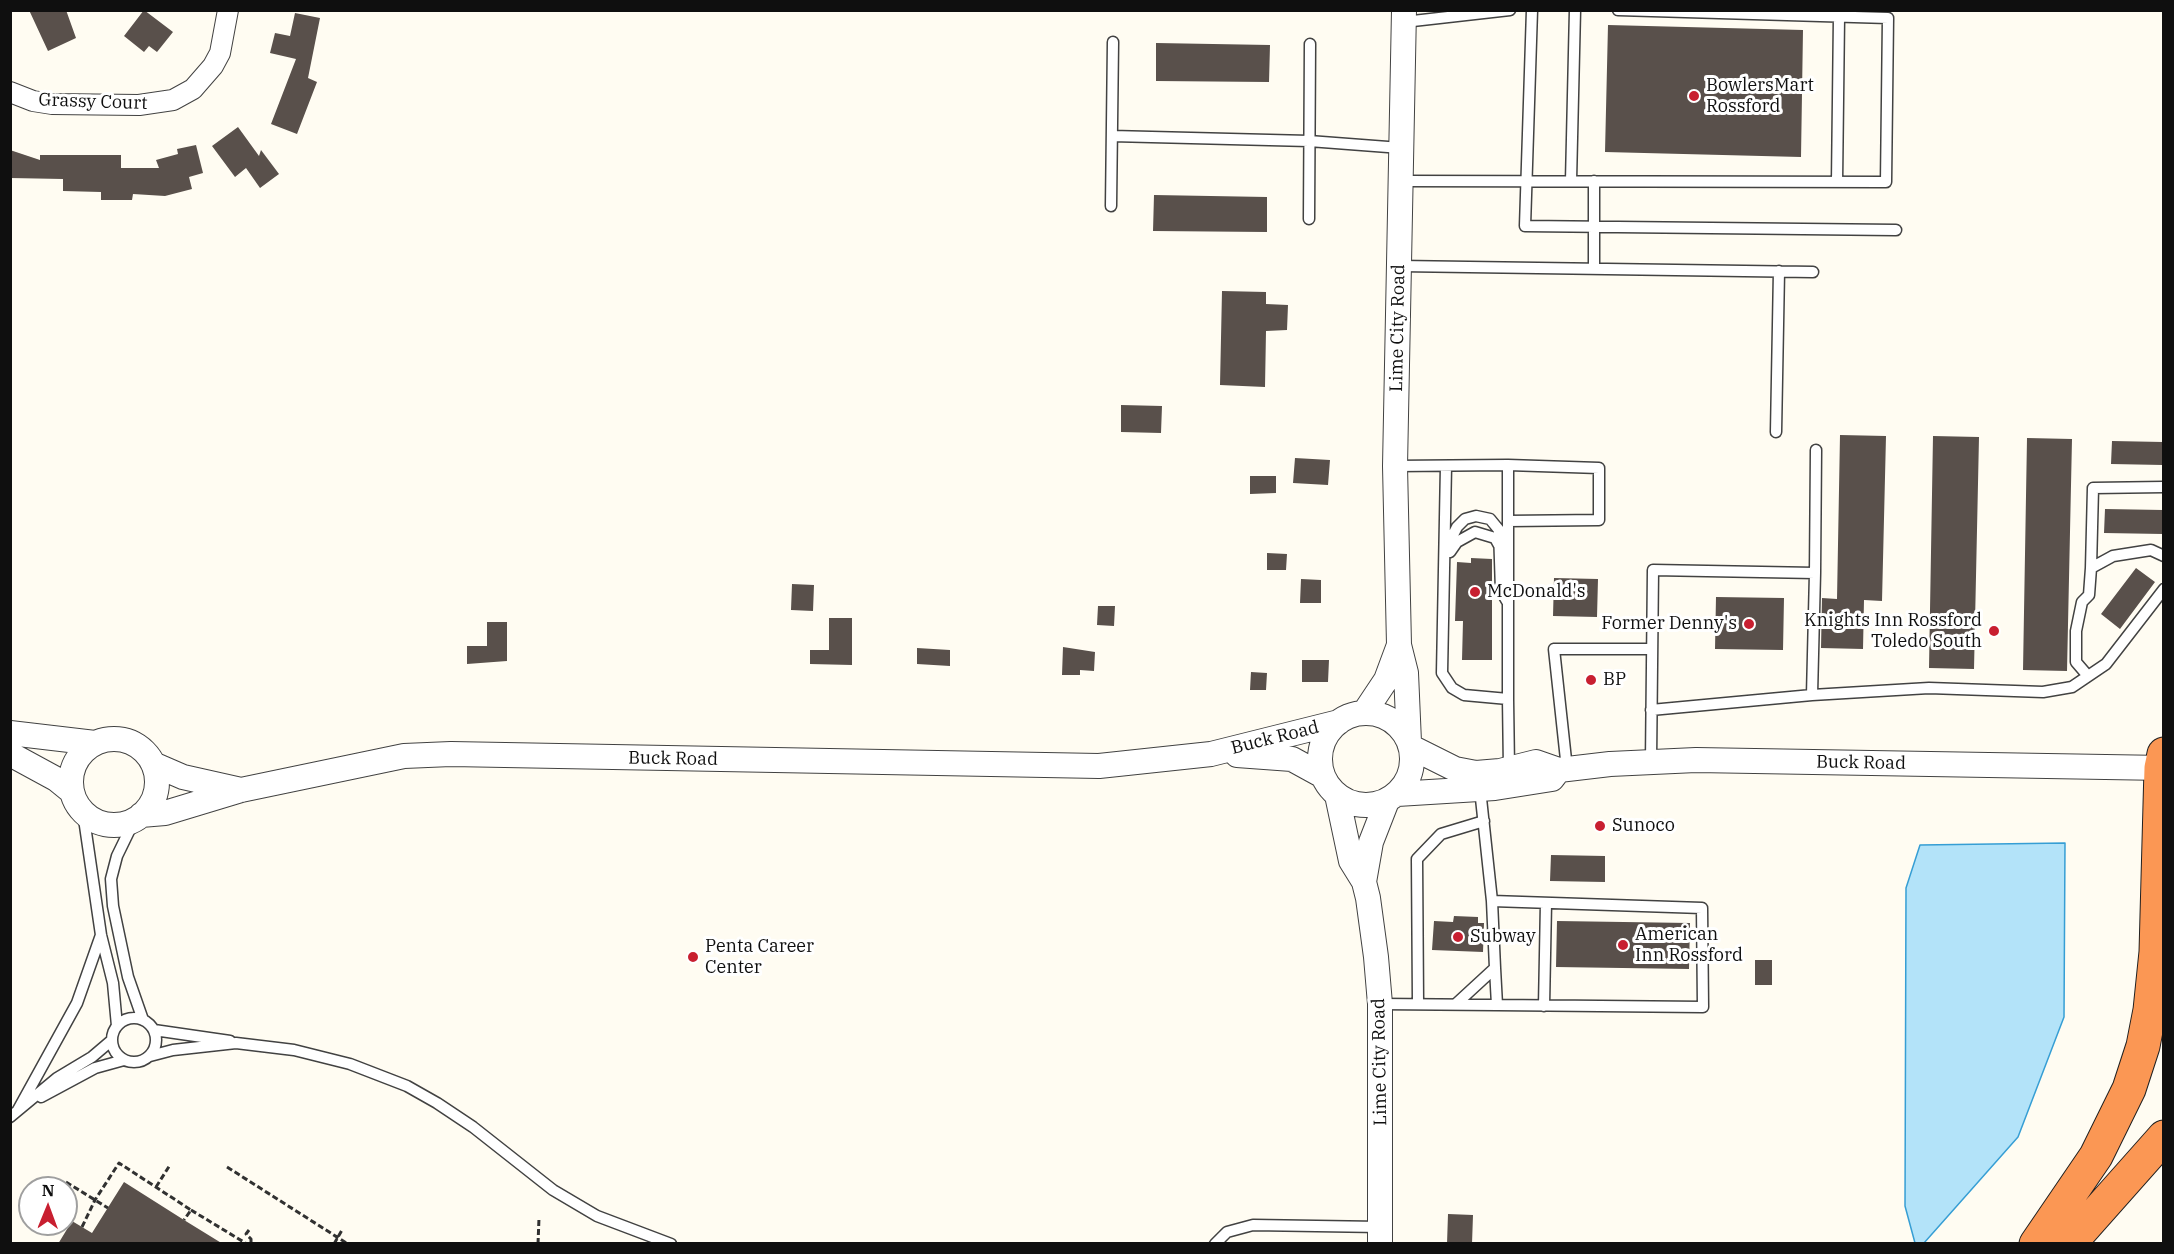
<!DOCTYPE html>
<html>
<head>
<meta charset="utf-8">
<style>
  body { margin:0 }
  #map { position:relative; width:2174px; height:1254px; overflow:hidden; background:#fffcf2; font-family:"IBM Plex Serif",serif }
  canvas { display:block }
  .frame { position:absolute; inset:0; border:12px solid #0f0f0f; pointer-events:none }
  .north { position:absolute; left:18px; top:1176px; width:60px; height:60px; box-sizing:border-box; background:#fff; border:2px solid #9f9f9f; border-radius:50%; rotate:1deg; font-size:16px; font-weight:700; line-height:24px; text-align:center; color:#0f0f0f }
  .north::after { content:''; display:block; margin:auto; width:21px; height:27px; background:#c81f30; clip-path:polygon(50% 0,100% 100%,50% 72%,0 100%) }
</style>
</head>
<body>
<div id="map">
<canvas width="2174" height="1254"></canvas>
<div class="frame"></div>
<div class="north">N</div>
</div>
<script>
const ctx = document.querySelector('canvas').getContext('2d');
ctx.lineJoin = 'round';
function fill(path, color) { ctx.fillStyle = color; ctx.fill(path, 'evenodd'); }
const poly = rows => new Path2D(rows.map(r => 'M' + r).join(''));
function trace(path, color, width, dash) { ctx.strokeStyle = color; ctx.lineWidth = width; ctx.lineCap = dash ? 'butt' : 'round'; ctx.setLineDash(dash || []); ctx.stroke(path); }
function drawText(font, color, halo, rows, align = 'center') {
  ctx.font = font + ' "IBM Plex Serif",serif'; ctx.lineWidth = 6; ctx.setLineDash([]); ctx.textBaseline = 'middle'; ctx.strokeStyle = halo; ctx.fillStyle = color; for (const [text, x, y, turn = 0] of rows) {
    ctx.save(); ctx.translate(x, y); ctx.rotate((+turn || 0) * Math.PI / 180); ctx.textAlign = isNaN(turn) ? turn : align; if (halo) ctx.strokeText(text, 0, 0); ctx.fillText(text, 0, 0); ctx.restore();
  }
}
const water = poly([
  [2065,843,2064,1017,2018,1137,1924,1243,1915,1243,1905,1206,1906,888,1920,845,2065,843]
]);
fill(water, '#b3e3f9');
trace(water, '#369ed4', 1.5);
fill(poly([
  [29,10,66,10,76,38,48,51],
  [144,10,173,32,157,52,149,46,144,52,124,36],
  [295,13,320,18,308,78,317,82,297,134,271,124,296,59,270,53,275,33,290,36],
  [1608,25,1803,30,1801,157,1605,152],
  [1156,43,1270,45,1269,82,1156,81],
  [238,127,259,156,261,150,279,174,260,188,246,168,235,177,212,146],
  [196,145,203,173,189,177,192,189,165,196,133,194,132,200,101,200,101,192,63,191,63,179,10,178,10,150,40,160,40,155,121,155,121,168,159,168,156,160,178,154,177,149],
  [1154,195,1267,197,1267,232,1153,231],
  [1222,291,1266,292,1266,304,1288,305,1287,330,1266,331,1265,387,1220,385],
  [1121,405,1162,406,1161,433,1121,432],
  [1840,435,1886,436,1882,601,1864,600,1863,649,1821,648,1822,598,1837,599],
  [1933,436,1979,437,1974,669,1929,668],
  [2027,438,2072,439,2067,671,2023,670],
  [2112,441,2163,442,2163,465,2111,464],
  [1295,458,1330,460,1328,485,1293,483],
  [1250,476,1276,476,1276,493,1250,494],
  [2105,509,2163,510,2163,534,2104,533],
  [1267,553,1287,554,1286,570,1267,570],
  [1471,558,1492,559,1492,660,1462,660,1463,621,1455,621,1457,562,1471,563],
  [2136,568,2155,582,2120,629,2101,614],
  [1554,578,1598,579,1597,617,1553,616],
  [1301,579,1321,580,1321,603,1300,603],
  [792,584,814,585,813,611,791,610],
  [1716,597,1784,598,1783,650,1715,649],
  [1098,606,1115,606,1114,626,1097,625],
  [829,618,852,618,852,665,810,664,810,650,829,650],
  [487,622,507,622,507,661,467,664,467,646,487,646],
  [1063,647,1095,652,1094,671,1080,670,1080,675,1062,675],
  [917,648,950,650,950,666,917,664],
  [1302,660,1329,660,1328,682,1302,682],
  [1251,672,1267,673,1266,690,1250,690],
  [1551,855,1605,856,1605,882,1550,881],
  [1454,916,1478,917,1478,923,1484,923,1483,952,1432,950,1434,921,1453,922],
  [1557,921,1690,923,1689,969,1556,967],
  [1755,960,1772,960,1772,985,1755,985],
  [124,1182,184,1220,223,1244,58,1244,72,1221,92,1233],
  [1448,1214,1473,1215,1472,1244,1447,1244]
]), '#59504b');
const service = poly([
  [1532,10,1525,226,1896,230],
  [1404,22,1510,10],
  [1112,136,1309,141,1401,148],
  [1401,181,1886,182,1888,18,1618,10],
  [1571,181,1575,10],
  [1837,182,1839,17],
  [1111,206,1113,42],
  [1309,219,1310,44],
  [1400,266,1813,272],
  [1594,269,1594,181],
  [1776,432,1779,271],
  [1508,465,1599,468,1599,520,1508,521],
  [1395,466,1508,465,1508,699,1464,695,1452,688,1442,673,1446,466],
  [2164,487,2093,488,2091,568,2113,556,2151,550,2164,556],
  [1450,548,1450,541,1457,527,1465,519,1476,516,1490,519,1499,530,1501,591,1508,603],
  [1450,552,1457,542,1475,532,1495,538,1500,547],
  [2088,676,2076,662,2076,631,2082,602,2089,595,2091,568],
  [1812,695,1815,573],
  [1508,699,1509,769],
  [1651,710,1812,695,1929,688,2043,692,2072,687,2106,664,2164,589],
  [1651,761,1653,570,1815,573,1816,450],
  [1567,769,1554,649,1652,649],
  [83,812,101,935,113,983,117,1026],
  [135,819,117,856,111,879,113,906,128,977,143,1020],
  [1492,901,1702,908,1703,1007,1497,1005],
  [1418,1003,1417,859,1441,834,1484,821],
  [1457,1003,1495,968,1492,901,1480,789],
  [1380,1004,1497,1005,1495,968],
  [1544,1006,1546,903],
  '112 1040a22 22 0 1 1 44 0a22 22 0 1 1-44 0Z',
  [154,1030,230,1041],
  [150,1056,173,1050,236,1043,294,1050,350,1064,407,1086,437,1103,473,1127,553,1190,597,1216,671,1244],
  [41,1097,95,1068,124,1060],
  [18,1110,77,1003,101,935],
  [10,1117,57,1078,92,1057,112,1040],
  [1215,1244,1227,1232,1253,1225,1380,1227]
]);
const minor = poly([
  [10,92,33,101,52,104,139,105,173,100,193,89,213,66,220,53,228,10]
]);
const tertiary = poly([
  [1404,10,1395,466,1399,645,1406,673,1409,742],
  '1320 759a46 46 0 1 1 92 0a46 46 0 1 1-92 0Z',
  [1364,713,1386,680,1399,645],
  [10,733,95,743],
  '71 782a43 43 0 1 1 86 0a43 43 0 1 1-86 0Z',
  [1411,747,1455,769,1476,773,1500,771,1536,762,1559,770,1610,764,1696,760,2164,768],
  [10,754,56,779,72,792],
  [1237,755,1292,759,1323,776],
  [153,764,183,777,241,790],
  [1397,794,1495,788,1552,779,1559,770],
  [1337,795,1351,861,1364,882,1368,898,1376,957,1380,1004,1380,1244],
  [141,815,165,813,241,790,404,756,451,754,1099,766,1211,754,1339,722],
  [1364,882,1371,842,1387,801]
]);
const motorway = poly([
  [2036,1244,2096,1156,2129,1089,2143,1046,2150,1010,2156,952,2161,768,2164,754],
  [2069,1244,2164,1137]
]);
trace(service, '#424242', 13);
trace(minor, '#424242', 22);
trace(tertiary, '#424242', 26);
trace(motorway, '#202020', 35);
trace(poly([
  [227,1167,348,1244],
  [66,1182,108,1208],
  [156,1187,170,1165],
  [191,1210,247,1244],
  [82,1227,95,1200,119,1163,191,1210,184,1220],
  [249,1230,246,1234,251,1239,251,1244],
  [334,1244,342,1230],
  [538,1244,539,1218]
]), '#313131', 3, [6, 3]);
trace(service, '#fff', 10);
trace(minor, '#fff', 20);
trace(tertiary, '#fff', 24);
trace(motorway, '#fb9754', 33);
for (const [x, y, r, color] of [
  [1694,96,6,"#c81f30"],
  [1475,592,6,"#c81f30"],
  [1749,624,6,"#c81f30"],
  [1994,631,6,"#c81f30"],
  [1591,680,6,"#c81f30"],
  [1600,826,6,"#c81f30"],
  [1458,937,6,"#c81f30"],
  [1623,945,6,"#c81f30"],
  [693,957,6,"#c81f30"]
]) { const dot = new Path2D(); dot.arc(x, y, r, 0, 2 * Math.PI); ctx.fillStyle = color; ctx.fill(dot); trace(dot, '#fff', 2); }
drawText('18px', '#0f0f0f', '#fff', [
  ["BowlersMart",1706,86],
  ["Rossford",1706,107],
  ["McDonald's",1487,592],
  ["Knights Inn Rossford",1982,621,"right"],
  ["Toledo South",1982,642,"right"],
  ["Former Denny's",1737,624,"right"],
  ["BP",1603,680],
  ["Sunoco",1612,826],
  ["American",1635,935],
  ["Inn Rossford",1635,956],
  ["Subway",1470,937],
  ["Penta Career",705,947],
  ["Center",705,968]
], 'left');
drawText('18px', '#0f0f0f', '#fff', [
  ["Grassy Court",93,102,2],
  ["Lime City Road",1398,328,-89],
  ["Buck Road",1275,738,-14],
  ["Buck Road",673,759,1],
  ["Buck Road",1861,763,1],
  ["Lime City Road",1380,1062,-91]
]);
</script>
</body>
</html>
